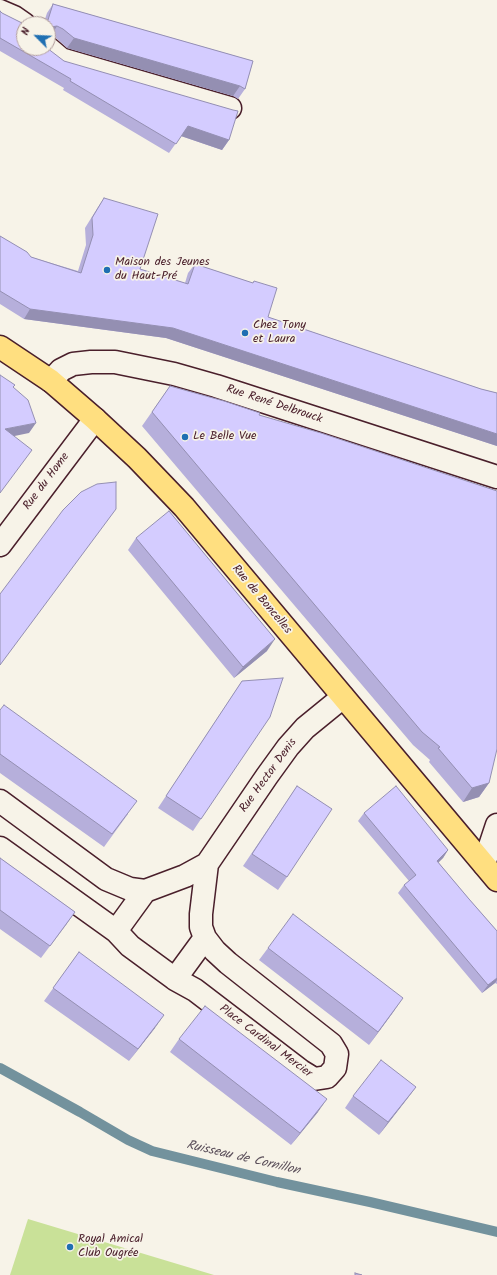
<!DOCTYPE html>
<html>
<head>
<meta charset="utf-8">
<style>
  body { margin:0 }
  #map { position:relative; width:497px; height:1275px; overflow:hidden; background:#f7f3e8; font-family:Kalam,sans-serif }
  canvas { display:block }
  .north { position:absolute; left:16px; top:16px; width:40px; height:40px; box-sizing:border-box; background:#f7f3e8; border:1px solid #b29e9c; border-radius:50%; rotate:294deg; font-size:11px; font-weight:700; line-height:16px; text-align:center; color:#4a1f2b }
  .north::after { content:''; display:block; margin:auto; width:14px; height:18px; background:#1f6fb2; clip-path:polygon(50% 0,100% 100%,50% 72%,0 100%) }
</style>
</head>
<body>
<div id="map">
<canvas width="497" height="1275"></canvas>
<div class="north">N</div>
</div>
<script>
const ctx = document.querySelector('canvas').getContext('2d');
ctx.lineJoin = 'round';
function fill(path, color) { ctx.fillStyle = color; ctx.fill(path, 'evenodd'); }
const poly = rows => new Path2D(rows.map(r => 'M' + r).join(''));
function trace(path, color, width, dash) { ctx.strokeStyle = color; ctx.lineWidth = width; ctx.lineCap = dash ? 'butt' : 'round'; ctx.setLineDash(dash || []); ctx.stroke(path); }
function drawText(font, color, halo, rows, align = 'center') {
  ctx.font = font + ' Kalam,sans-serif'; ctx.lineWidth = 3.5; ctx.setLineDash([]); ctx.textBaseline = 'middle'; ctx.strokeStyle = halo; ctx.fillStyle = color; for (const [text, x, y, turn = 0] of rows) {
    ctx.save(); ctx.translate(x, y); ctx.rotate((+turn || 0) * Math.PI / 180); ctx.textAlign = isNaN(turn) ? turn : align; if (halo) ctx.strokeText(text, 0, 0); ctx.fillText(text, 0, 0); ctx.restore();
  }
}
fill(poly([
  [28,1219,214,1275,10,1275]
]), '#c9e198');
trace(poly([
  [0,1068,80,1112,128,1140,152,1151,277,1182,370,1202,497,1232]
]), '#73929d', 10);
const minor = poly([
  [0,11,14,17,24,24],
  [48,48,61,59,230,108],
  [51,381,61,370,73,364,91,362,115,362,174,374,216,386,497,477],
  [0,545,95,419],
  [0,801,106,879,130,889,145,891],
  [0,848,116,931,130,946,175,979,195,990,301,1071,314,1079,327,1077,335,1068,337,1054,331,1044,228,963,215,951,205,938],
  [484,864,497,825],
  [116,931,145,891,185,876,207,864],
  [175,979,205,938,201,927,201,914,207,864,267,776,288,747,305,728,343,697]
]);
const major = poly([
  [0,347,51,381,95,419,137,458,184,507,497,880]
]);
trace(minor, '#4a1f2b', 25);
trace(major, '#4a1f2b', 25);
trace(minor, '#f7f3e8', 22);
trace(major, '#ffdf80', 22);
fill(poly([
  [53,4,253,61,245,89,238,99,233,96,67,48,56,38,51,36,44,22,47,13],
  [0,11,24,48,64,61,229,140,222,150,181,136,169,153,63,90,64,88,0,51],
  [104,198,140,269,185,283,188,273,195,264,253,283,254,281,268,317,481,389,497,393,497,446,166,338,24,319,0,304,0,236,31,257,78,271,86,245,85,228,98,207],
  [170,386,259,415,489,783,479,797,463,802,429,762,430,760,413,745,142,426],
  [136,538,267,651,234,678,128,550],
  [242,681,201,819,193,831,158,808],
  [0,710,128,814,104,847,0,773],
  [297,786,287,877,278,890,243,866],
  [364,813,448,850,443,858,438,862,469,899,497,931,497,984,495,983,482,993,398,893,404,885,409,881,358,821],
  [0,858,75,912,41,958,0,929],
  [268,948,394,1011,369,1045,259,960],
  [79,952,155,1028,129,1061,44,1001],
  [179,1039,318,1112,291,1145,170,1052],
  [416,1087,407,1099,379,1135,345,1108,353,1096]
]), '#b6afdb');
fill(poly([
  [57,26,51,36,48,36,48,28,51,27],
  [74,38,240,86,233,96,67,48],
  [188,126,229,140,222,150,181,136],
  [30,309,173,328,497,434,497,446,166,338,24,319],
  [36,423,29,433,0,439,5,429],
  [275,639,267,651,234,678,243,667],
  [489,783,479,797,463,802,472,788],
  [448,850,443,858,432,869,437,861],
  [75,912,66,925,41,958,50,946],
  [497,978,497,980,495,983,482,993,488,985],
  [403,998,394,1011,369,1045,378,1032],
  [164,1015,155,1028,129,1061,138,1049],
  [416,1087,407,1099,379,1135,388,1122],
  [327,1099,318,1112,291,1145,300,1133]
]), '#948fb2');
const building = poly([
  [53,4,253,61,245,89,240,86,74,38,63,29,57,26,51,27,48,28,48,24,38,24,41,21,47,23,53,4],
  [0,11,2,13,24,24,24,48,47,48,64,61,233,110,238,111,229,140,188,126,176,144,70,81,71,79,0,38,0,11],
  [104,198,158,214,140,269,188,284,195,264,253,283,254,281,277,288,268,317,481,389,497,393,497,434,173,328,30,309,0,291,0,236,27,252,31,257,81,273,93,235,92,218,104,198],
  [0,375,15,385,13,387,28,400,36,423,5,429,32,450,0,493,0,375],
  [170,386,224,401,260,413,259,415,321,433,497,491,497,749,489,783,472,788,438,748,440,747,422,732,152,412,170,386],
  [116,482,116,509,0,665,0,594,63,510,81,492,97,484,116,482],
  [169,511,275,639,243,667,136,538,169,511],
  [283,678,270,717,201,819,166,796,242,681,283,678],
  [4,705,137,801,112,834,0,754,0,710,4,705],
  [297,786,332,809,287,877,252,854,297,786],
  [396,786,448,850,437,861,469,899,497,931,497,978,488,985,404,885,416,875,364,813,396,786],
  [0,858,75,912,50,946,0,910,0,858],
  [293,914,403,998,378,1032,268,948,293,914],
  [79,952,164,1015,138,1049,53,988,79,952],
  [205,1006,327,1099,300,1133,179,1039,205,1006],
  [381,1060,416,1087,388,1122,353,1096,381,1060],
  [355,1273,362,1275,355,1275,355,1273]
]);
fill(building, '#d4ccff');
trace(building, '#948fb2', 1);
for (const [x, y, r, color] of [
  [107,270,4,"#1f6fb2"],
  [245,333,4,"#1f6fb2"],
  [185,437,4,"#1f6fb2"],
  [70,1247,4,"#1f6fb2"]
]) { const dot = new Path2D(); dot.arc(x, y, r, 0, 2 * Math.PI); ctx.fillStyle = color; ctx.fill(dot); trace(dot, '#f7f3e8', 1.5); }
drawText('12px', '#4a1f2b', '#f7f3e8', [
  ["Maison des Jeunes",115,263],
  ["du Haut-Pré",115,277],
  ["Chez Tony",253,326],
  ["et Laura",253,340],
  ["Le Belle Vue",193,437],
  ["Royal Amical",78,1240],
  ["Club Ougrée",78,1254]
], 'left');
drawText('12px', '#4a1f2b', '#f7f3e8', [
  ["Rue René Delbrouck",274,405,18],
  ["Rue du Home",47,482,-53],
  ["Rue de Boncelles",261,600,50],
  ["Rue Hector Denis",269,776,-54],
  ["Place Cardinal Mercier",265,1042,37]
]);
drawText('italic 13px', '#5b4f5a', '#f7f3e8', [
  ["Ruisseau de Cornillon",243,1159,13]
]);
</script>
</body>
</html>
